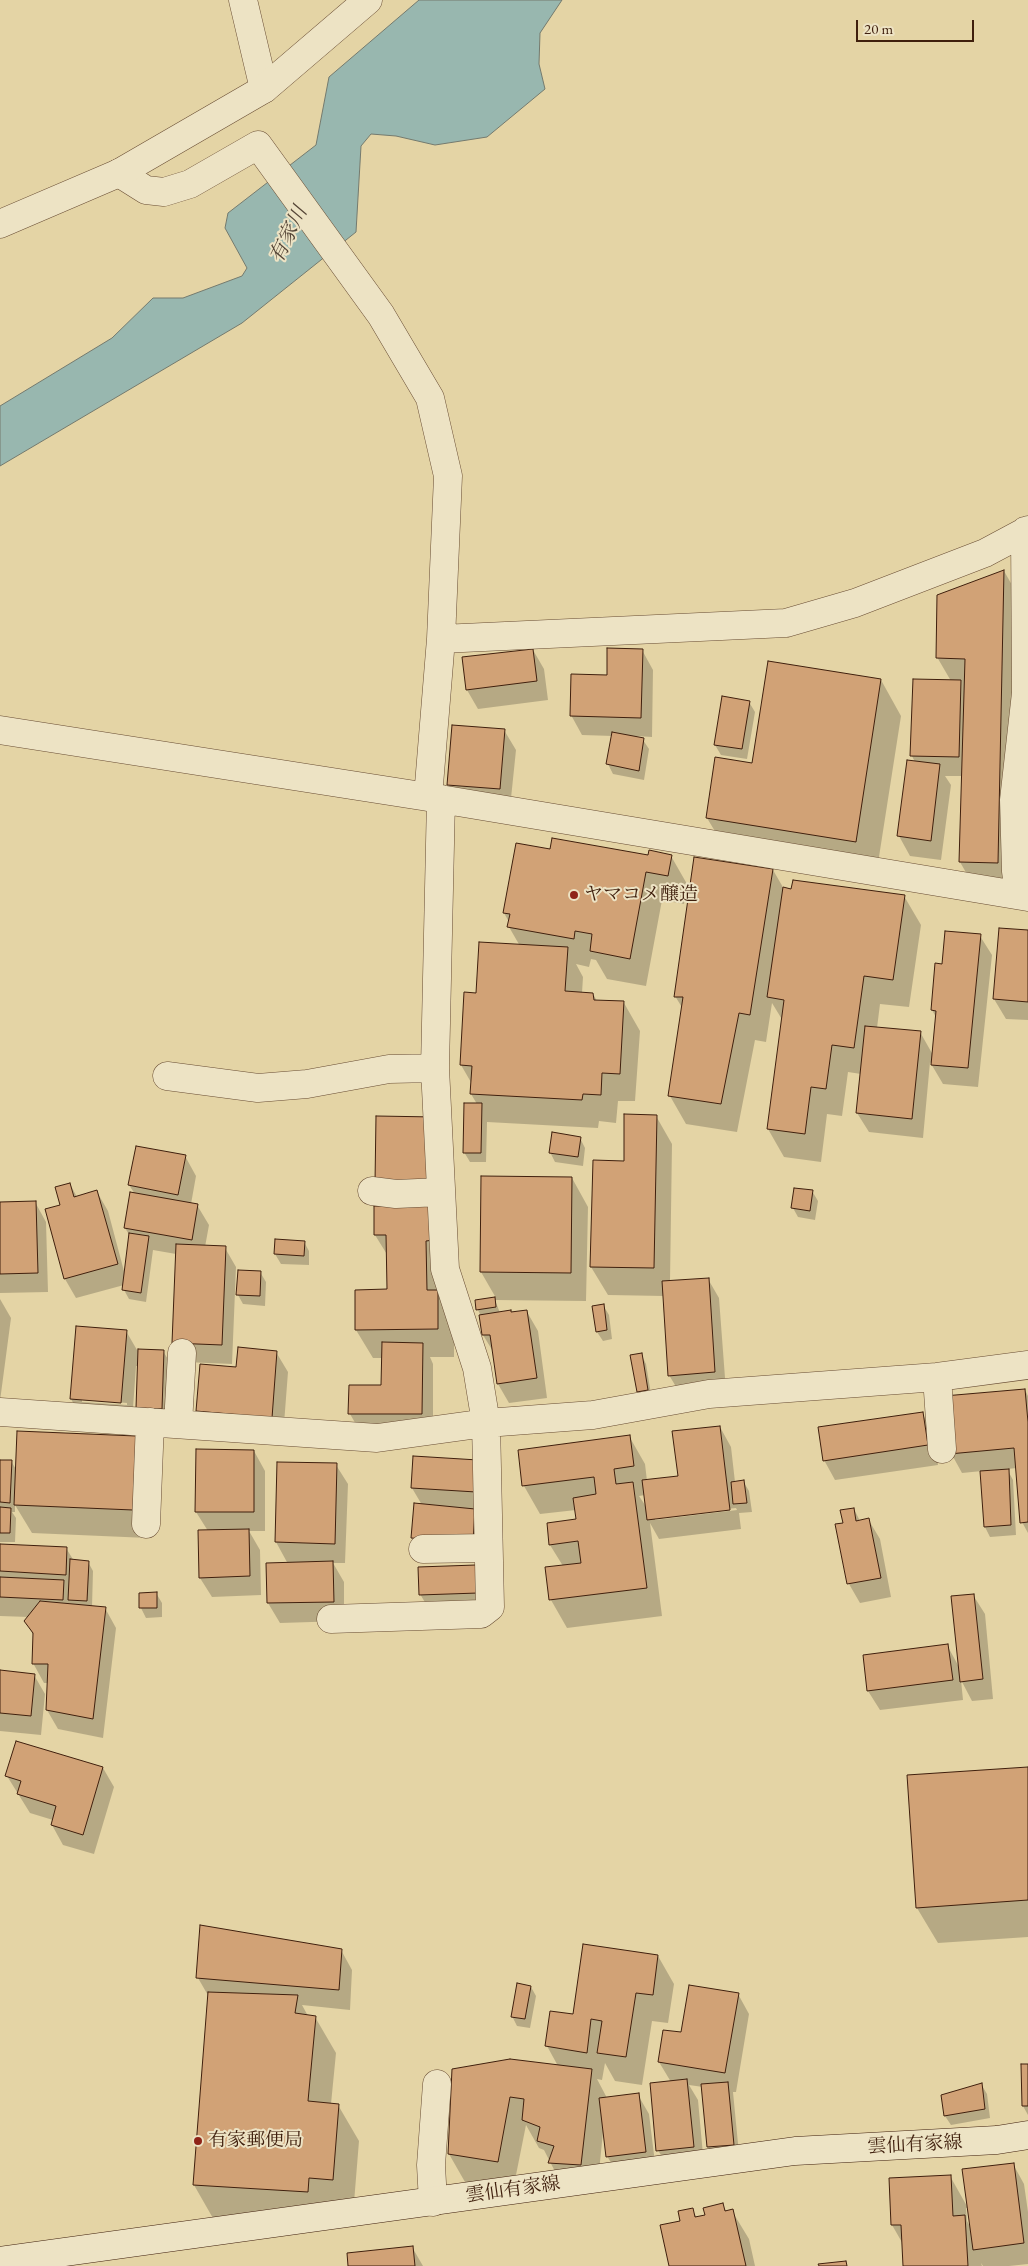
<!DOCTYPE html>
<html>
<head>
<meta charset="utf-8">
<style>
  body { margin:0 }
  #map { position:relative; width:1028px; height:2266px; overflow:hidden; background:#e4d4a5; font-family:"EB Garamond",serif }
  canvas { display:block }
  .scale { position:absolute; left:856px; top:20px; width:118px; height:22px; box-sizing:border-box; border:2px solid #3f1f0d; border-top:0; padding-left:6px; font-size:15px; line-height:18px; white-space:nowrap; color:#3f1f0d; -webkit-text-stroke:4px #ede3c4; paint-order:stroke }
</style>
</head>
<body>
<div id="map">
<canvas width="1028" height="2266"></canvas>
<div class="scale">20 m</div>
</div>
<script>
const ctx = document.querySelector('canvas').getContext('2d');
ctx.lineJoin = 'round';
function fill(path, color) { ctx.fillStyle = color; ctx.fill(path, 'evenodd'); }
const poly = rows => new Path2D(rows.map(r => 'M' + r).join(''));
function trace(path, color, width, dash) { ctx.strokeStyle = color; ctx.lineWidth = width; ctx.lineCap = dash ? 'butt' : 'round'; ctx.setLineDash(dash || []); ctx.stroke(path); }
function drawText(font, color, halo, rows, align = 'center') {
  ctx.font = font + ' "EB Garamond","Noto Serif JP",serif'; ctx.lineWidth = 4; ctx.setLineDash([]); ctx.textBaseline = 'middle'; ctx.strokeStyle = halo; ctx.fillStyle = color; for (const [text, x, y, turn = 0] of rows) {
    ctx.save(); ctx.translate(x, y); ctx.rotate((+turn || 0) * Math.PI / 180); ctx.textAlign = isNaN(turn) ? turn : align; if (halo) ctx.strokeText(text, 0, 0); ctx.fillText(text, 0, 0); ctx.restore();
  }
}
const water = poly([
  [419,0,562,0,540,33,539,64,545,89,487,137,435,145,396,136,371,134,361,146,356,232,242,323,0,466,0,406,112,338,153,298,183,298,242,276,247,268,225,228,228,213,316,145,329,77,419,0]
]);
fill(water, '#98b7af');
trace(water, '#747a6e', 1);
fill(poly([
  [1004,571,1020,599,1014,891,976,890,960,862,963,776,945,776,951,785,941,860,910,856,899,836,915,762,912,756,951,681,937,657],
  [533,650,544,669,548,700,478,709,467,690],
  [642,650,653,670,652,737,635,736,643,740,649,749,644,780,613,774,608,764,613,736,582,735,571,715,608,676],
  [881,680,901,716,876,876,728,853,707,818,753,765],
  [749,702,755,712,747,759,721,755,715,745],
  [504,730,516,750,510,808,460,804,449,785],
  [551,850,649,857,671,856,687,884,684,904,662,900,646,986,607,979,596,960,591,959,589,967,576,964,583,977,582,993,593,994,597,1001,624,1003,640,1031,635,1101,618,1101,616,1123,599,1121,598,1128,487,1122,486,1162,470,1162,464,1152,477,1104,471,1094,472,1084,461,1065,477,994,520,946,509,927,509,922,504,913],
  [773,870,784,889,904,896,921,925,909,1007,880,1004,877,1028,920,1032,933,1055,937,1019,932,1010,943,965,980,936,992,955,978,1087,943,1084,930,1062,923,1138,869,1132,857,1113,861,1074,848,1072,842,1116,827,1114,821,1162,784,1157,768,1129,783,1021,772,1003,766,1042,755,1040,737,1132,686,1124,670,1096,683,1009,675,996],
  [1000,929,1028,931,1028,1020,1006,1019,994,999],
  [656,1116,672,1144,670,1281,708,1279,719,1298,726,1391,681,1395,669,1375,664,1296,608,1295,591,1267,594,1161,625,1162],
  [580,1138,585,1148,583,1166,555,1162,550,1152],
  [185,1156,196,1176,191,1204,197,1205,209,1225,205,1247,225,1248,236,1267,232,1364,184,1362,176,1254,153,1250,146,1302,129,1299,124,1290,124,1285,76,1298,65,1279,62,1206,70,1184,77,1197,97,1192,108,1211,125,1275,130,1236,125,1228,135,1194,129,1185],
  [572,1178,588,1207,586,1301,495,1300,500,1313,527,1312,538,1331,547,1398,509,1403,498,1384,494,1353,483,1335,481,1316,478,1310,476,1301,496,1298,481,1272],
  [812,1191,818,1201,815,1220,798,1217,793,1208],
  [35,1202,46,1222,48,1292,0,1293,0,1203],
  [434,1207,454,1319,454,1357,430,1357,433,1364,433,1433,361,1433,350,1414,383,1386,383,1358,373,1358,356,1330,388,1291,388,1256,375,1235],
  [304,1242,309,1251,309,1265,281,1264,275,1254],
  [260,1272,266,1282,265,1306,243,1304,238,1295],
  [0,1299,11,1318,0,1401],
  [603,1305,609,1315,612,1339,603,1341,597,1332],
  [126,1331,137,1350,163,1351,169,1361,167,1419,143,1418,139,1366,136,1366,132,1422,82,1419,71,1399],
  [82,1399,127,1403,127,1405,82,1402],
  [276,1352,288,1372,283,1437,209,1431,197,1411,201,1366,237,1369],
  [641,1354,646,1364,652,1400,643,1401,638,1392],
  [1025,1390,1028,1396,1028,1533,1022,1522,1017,1468,1007,1469,1013,1480,1016,1535,990,1537,985,1527,982,1471,962,1473,951,1453],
  [922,1413,933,1433,938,1465,835,1480,824,1460],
  [720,1427,731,1447,735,1482,743,1481,749,1491,752,1512,739,1513,741,1529,659,1539,650,1523,662,1616,567,1628,551,1600,547,1568,563,1566,550,1545,577,1521,576,1510,540,1514,524,1486,519,1451,629,1436,645,1464,647,1481,679,1477],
  [645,1495,647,1508,639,1496],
  [736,1508,737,1510,655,1520,655,1517],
  [254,1451,265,1471,265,1531,249,1531,260,1550,261,1595,212,1597,200,1578,208,1531,196,1512],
  [0,1461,11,1461,17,1471,151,1465,148,1538,32,1533,15,1505,15,1512,12,1512,16,1518,15,1542,0,1542],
  [477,1461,486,1530,424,1557,412,1537,422,1505,412,1488],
  [336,1465,348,1484,345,1563,333,1563,344,1582,344,1621,280,1623,268,1603,268,1564,288,1564,276,1542],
  [854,1509,860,1521,868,1519,880,1539,891,1597,860,1603,849,1584,837,1525,844,1524],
  [0,1545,66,1548,74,1561,88,1562,93,1571,92,1607,105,1608,116,1628,103,1738,58,1729,47,1710,49,1683,44,1683,33,1663,34,1637,26,1621,29,1617,0,1616],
  [476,1567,482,1602,426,1604,420,1594],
  [156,1593,162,1603,162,1617,146,1618,141,1608],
  [973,1595,985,1614,993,1699,972,1701,961,1680,963,1700,880,1710,868,1691,947,1645,959,1667],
  [0,1671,34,1675,45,1694,41,1735,0,1731],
  [103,1768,114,1787,94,1854,63,1845,52,1825,53,1820,30,1813,7,1776],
  [1028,1768,1028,1937,938,1943,917,1908],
  [341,1950,352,1970,350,2010,302,2005,308,2016,315,2017,336,2053,331,2104,338,2105,359,2141,353,2215,214,2220,194,2185,209,1997,198,1978],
  [658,1956,674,1984,668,2023,652,2021,642,2085,615,2081,605,2063,602,2080,597,2079,607,2098,638,2095,649,2114,656,2171,619,2176,607,2156,603,2132,597,2192,565,2191,544,2150,539,2148,526,2125,513,2190,465,2182,449,2154,453,2070,558,2066,547,2046,574,2016],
  [531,1987,536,1996,530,2028,517,2026,512,2016],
  [738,1994,749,2014,736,2092,733,2092,739,2154,714,2157,708,2147,703,2087,689,2085,698,2100,704,2166,669,2170,658,2150,671,2082,659,2062,682,2034],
  [1028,2065,1028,2115,1023,2106],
  [981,2084,987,2094,990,2118,951,2125,945,2116,942,2096],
  [1013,2164,1024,2184,1028,2212,1028,2264,1009,2266,983,2266,981,2263,982,2266,904,2266,903,2244,892,2225,890,2179,950,2176,968,2208],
  [966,2208,968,2208,971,2228,967,2221],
  [722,2205,727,2212,732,2211,749,2239,755,2266,671,2266,681,2222,692,2209,697,2218,706,2216],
  [412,2247,423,2266,350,2266]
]), '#0003');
const building = poly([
  [1004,570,998,863,959,862,965,659,936,658,937,595,1004,570],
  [607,648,643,649,641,718,570,716,571,674,607,675,607,648],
  [533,649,537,681,466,690,462,657,533,649],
  [768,661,881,679,856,842,706,818,715,757,752,763,768,661],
  [913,679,961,680,959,757,910,756,913,679],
  [722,696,750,701,742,749,714,745,722,696],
  [452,725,505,729,500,789,447,785,452,725],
  [612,732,644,738,639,771,606,764,612,732],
  [907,760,940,764,931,841,897,836,907,760],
  [552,838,648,855,649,850,672,855,668,876,646,872,630,959,590,951,592,934,575,931,574,939,507,927,510,914,503,913,516,843,550,849,552,838],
  [694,857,773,869,750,1015,739,1013,721,1104,668,1096,683,997,674,997,694,857],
  [793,880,905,895,893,980,864,976,854,1048,832,1045,826,1089,811,1087,805,1134,767,1129,784,1000,767,997,783,887,791,889,793,880],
  [999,928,1028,930,1028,1002,993,999,999,928],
  [945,931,981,934,968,1068,931,1065,936,1011,931,1010,935,963,942,964,945,931],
  [479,942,568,947,565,991,593,993,594,1000,624,1001,620,1074,602,1073,601,1095,583,1094,582,1100,470,1094,472,1066,460,1065,464,992,476,993,479,942],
  [865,1026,921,1031,912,1119,856,1113,865,1026],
  [464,1103,482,1103,481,1153,463,1153,464,1103],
  [624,1114,657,1115,654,1268,590,1267,593,1160,624,1161,624,1114],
  [376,1116,435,1117,433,1185,375,1183,376,1116],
  [552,1132,581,1137,578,1157,549,1153,552,1132],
  [136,1146,186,1155,178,1195,128,1185,136,1146],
  [481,1176,572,1177,571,1273,480,1272,481,1176],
  [70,1183,74,1197,97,1190,118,1264,64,1279,45,1209,60,1205,55,1187,70,1183],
  [794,1188,813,1190,810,1211,791,1208,794,1188],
  [130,1192,198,1204,192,1240,124,1228,130,1192],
  [36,1201,38,1273,0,1274,0,1202,36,1201],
  [374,1206,434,1206,434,1240,426,1241,427,1290,438,1290,438,1329,355,1330,355,1290,387,1289,386,1235,374,1235,374,1206],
  [129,1233,149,1236,141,1293,122,1290,129,1233],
  [275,1239,305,1241,304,1256,274,1254,275,1239],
  [176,1244,226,1246,222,1345,172,1343,176,1244],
  [238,1270,261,1271,260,1296,236,1295,238,1270],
  [709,1278,715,1372,668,1376,662,1281,709,1278],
  [495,1297,496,1307,476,1310,475,1300,495,1297],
  [604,1304,607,1330,596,1332,592,1306,604,1304],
  [511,1310,511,1312,527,1310,537,1378,497,1384,490,1335,482,1335,479,1315,511,1310],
  [76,1326,127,1330,121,1403,70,1399,76,1326],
  [382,1342,423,1343,422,1414,348,1414,349,1385,381,1385,382,1342],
  [238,1347,277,1351,272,1418,196,1411,200,1364,236,1367,238,1347],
  [138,1349,164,1350,162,1409,136,1408,138,1349],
  [642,1353,648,1390,637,1392,630,1355,642,1353],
  [1025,1389,1028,1422,1028,1522,1020,1523,1014,1448,949,1454,944,1396,1025,1389],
  [923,1412,928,1445,823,1461,818,1427,923,1412],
  [720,1426,730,1510,647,1520,642,1480,678,1476,672,1431,720,1426],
  [17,1431,136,1436,133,1510,14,1505,17,1431],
  [630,1435,634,1466,614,1469,616,1484,633,1482,647,1588,549,1600,545,1567,581,1563,578,1541,549,1545,547,1523,576,1519,573,1498,596,1494,594,1477,522,1486,518,1450,630,1435],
  [196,1449,254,1450,254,1512,195,1512,196,1449],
  [413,1456,478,1460,476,1492,411,1488,413,1456],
  [0,1460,12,1460,10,1503,0,1502,0,1460],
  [277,1462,337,1463,335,1544,275,1542,277,1462],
  [1009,1469,1011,1525,984,1527,980,1471,1009,1469],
  [744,1480,747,1503,733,1504,731,1482,744,1480],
  [414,1503,475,1509,473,1543,411,1538,414,1503],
  [0,1507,11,1508,10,1533,0,1533,0,1507],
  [854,1508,856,1521,869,1518,881,1578,847,1584,835,1524,843,1523,840,1510,854,1508],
  [249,1529,250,1576,199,1578,198,1530,249,1529],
  [0,1544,67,1547,66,1575,0,1571,0,1544],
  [70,1559,89,1561,87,1601,68,1600,70,1559],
  [333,1561,334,1602,267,1603,266,1563,333,1561],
  [476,1565,478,1593,419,1595,418,1567,476,1565],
  [0,1577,64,1580,63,1600,0,1597,0,1577],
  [157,1592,157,1608,139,1608,139,1593,157,1592],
  [974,1594,983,1679,960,1682,951,1596,974,1594],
  [40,1601,106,1607,93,1719,46,1710,48,1664,32,1664,33,1633,24,1621,40,1601],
  [948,1644,953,1680,867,1691,863,1655,948,1644],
  [0,1670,35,1674,31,1716,0,1713,0,1670],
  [16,1741,103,1767,83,1835,51,1825,56,1806,17,1794,21,1781,5,1776,16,1741],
  [1028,1767,1028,1900,916,1908,907,1775,1028,1767],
  [200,1925,342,1949,339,1990,196,1978,200,1925],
  [583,1944,658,1955,653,1995,636,1993,626,2057,597,2053,602,2021,591,2019,587,2053,545,2046,550,2011,573,2014,583,1944],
  [517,1983,531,1986,525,2019,511,2017,517,1983],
  [689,1985,739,1993,725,2073,658,2062,663,2030,681,2032,689,1985],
  [208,1992,298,1995,295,2013,316,2016,308,2101,339,2104,333,2180,309,2178,308,2192,193,2185,208,1992],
  [510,2059,592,2069,581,2165,548,2163,554,2146,537,2141,540,2127,522,2120,524,2099,510,2097,498,2162,448,2154,452,2069,510,2059],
  [1021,2064,1028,2064,1028,2106,1022,2106,1021,2064],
  [687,2079,694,2147,656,2151,650,2083,687,2079],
  [728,2082,734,2145,707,2147,701,2084,728,2082],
  [982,2083,985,2109,944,2116,941,2095,982,2083],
  [639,2093,646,2152,606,2157,599,2098,639,2093],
  [1014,2163,1024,2243,973,2250,962,2169,1014,2163],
  [951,2175,953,2216,965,2215,968,2266,903,2266,901,2225,891,2225,889,2178,951,2175],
  [723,2203,725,2211,733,2209,746,2266,669,2266,660,2225,680,2221,678,2211,693,2208,695,2217,705,2215,703,2208,723,2203],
  [413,2246,415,2266,348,2266,347,2253,413,2246],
  [846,2261,847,2266,819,2266,818,2264,846,2261]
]);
fill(building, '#d1a276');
trace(building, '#3f1f0d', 1);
const minor = poly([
  [243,0,264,89],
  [119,173,146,190,164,192,190,184,258,145,381,315,430,398,448,476,441,639,428,797],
  [441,639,786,623,855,603,985,553,1028,530],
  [0,730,428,797,1028,897],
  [1019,895,1016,871,1014,800,1026,693,1025,531],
  [167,1076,258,1088,307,1084,389,1069,435,1068],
  [372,1191,396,1194,441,1192],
  [937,1377,942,1449],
  [0,1412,377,1438,486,1423,593,1415,709,1394,937,1377,1028,1365],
  [178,1424,182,1353],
  [146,1524,150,1422],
  [423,1549,487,1548],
  [331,1619,481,1614,490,1607,486,1423,477,1368,445,1269,435,1068,441,799],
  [433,2202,431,2165,437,2084]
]);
const tertiary = poly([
  [0,224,119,173,264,89,368,0]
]);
const secondary = poly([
  [0,2261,795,2151,997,2140,1028,2135]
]);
trace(minor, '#684c33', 29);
trace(tertiary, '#684c33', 29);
trace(secondary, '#3f1f0d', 29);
trace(minor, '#ede3c4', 28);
trace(tertiary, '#ede3c4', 28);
trace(secondary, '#ede3c4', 28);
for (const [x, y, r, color] of [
  [574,895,5,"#8f2418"],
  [198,2141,5,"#8f2418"]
]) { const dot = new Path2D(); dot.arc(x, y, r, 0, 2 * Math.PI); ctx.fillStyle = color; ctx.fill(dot); trace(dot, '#ede3c4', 2); }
drawText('19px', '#3f1f0d', '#ede3c4', [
  ["ヤマコメ醸造",584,895],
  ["有家郵便局",208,2141]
], 'left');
drawText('19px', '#3f1f0d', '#ede3c4', [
  ["雲仙有家線",915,2145,-3],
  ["雲仙有家線",513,2190,-8]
]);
drawText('italic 20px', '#554536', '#ede3c4', [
  ["有家川",289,235,-64]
]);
</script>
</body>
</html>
